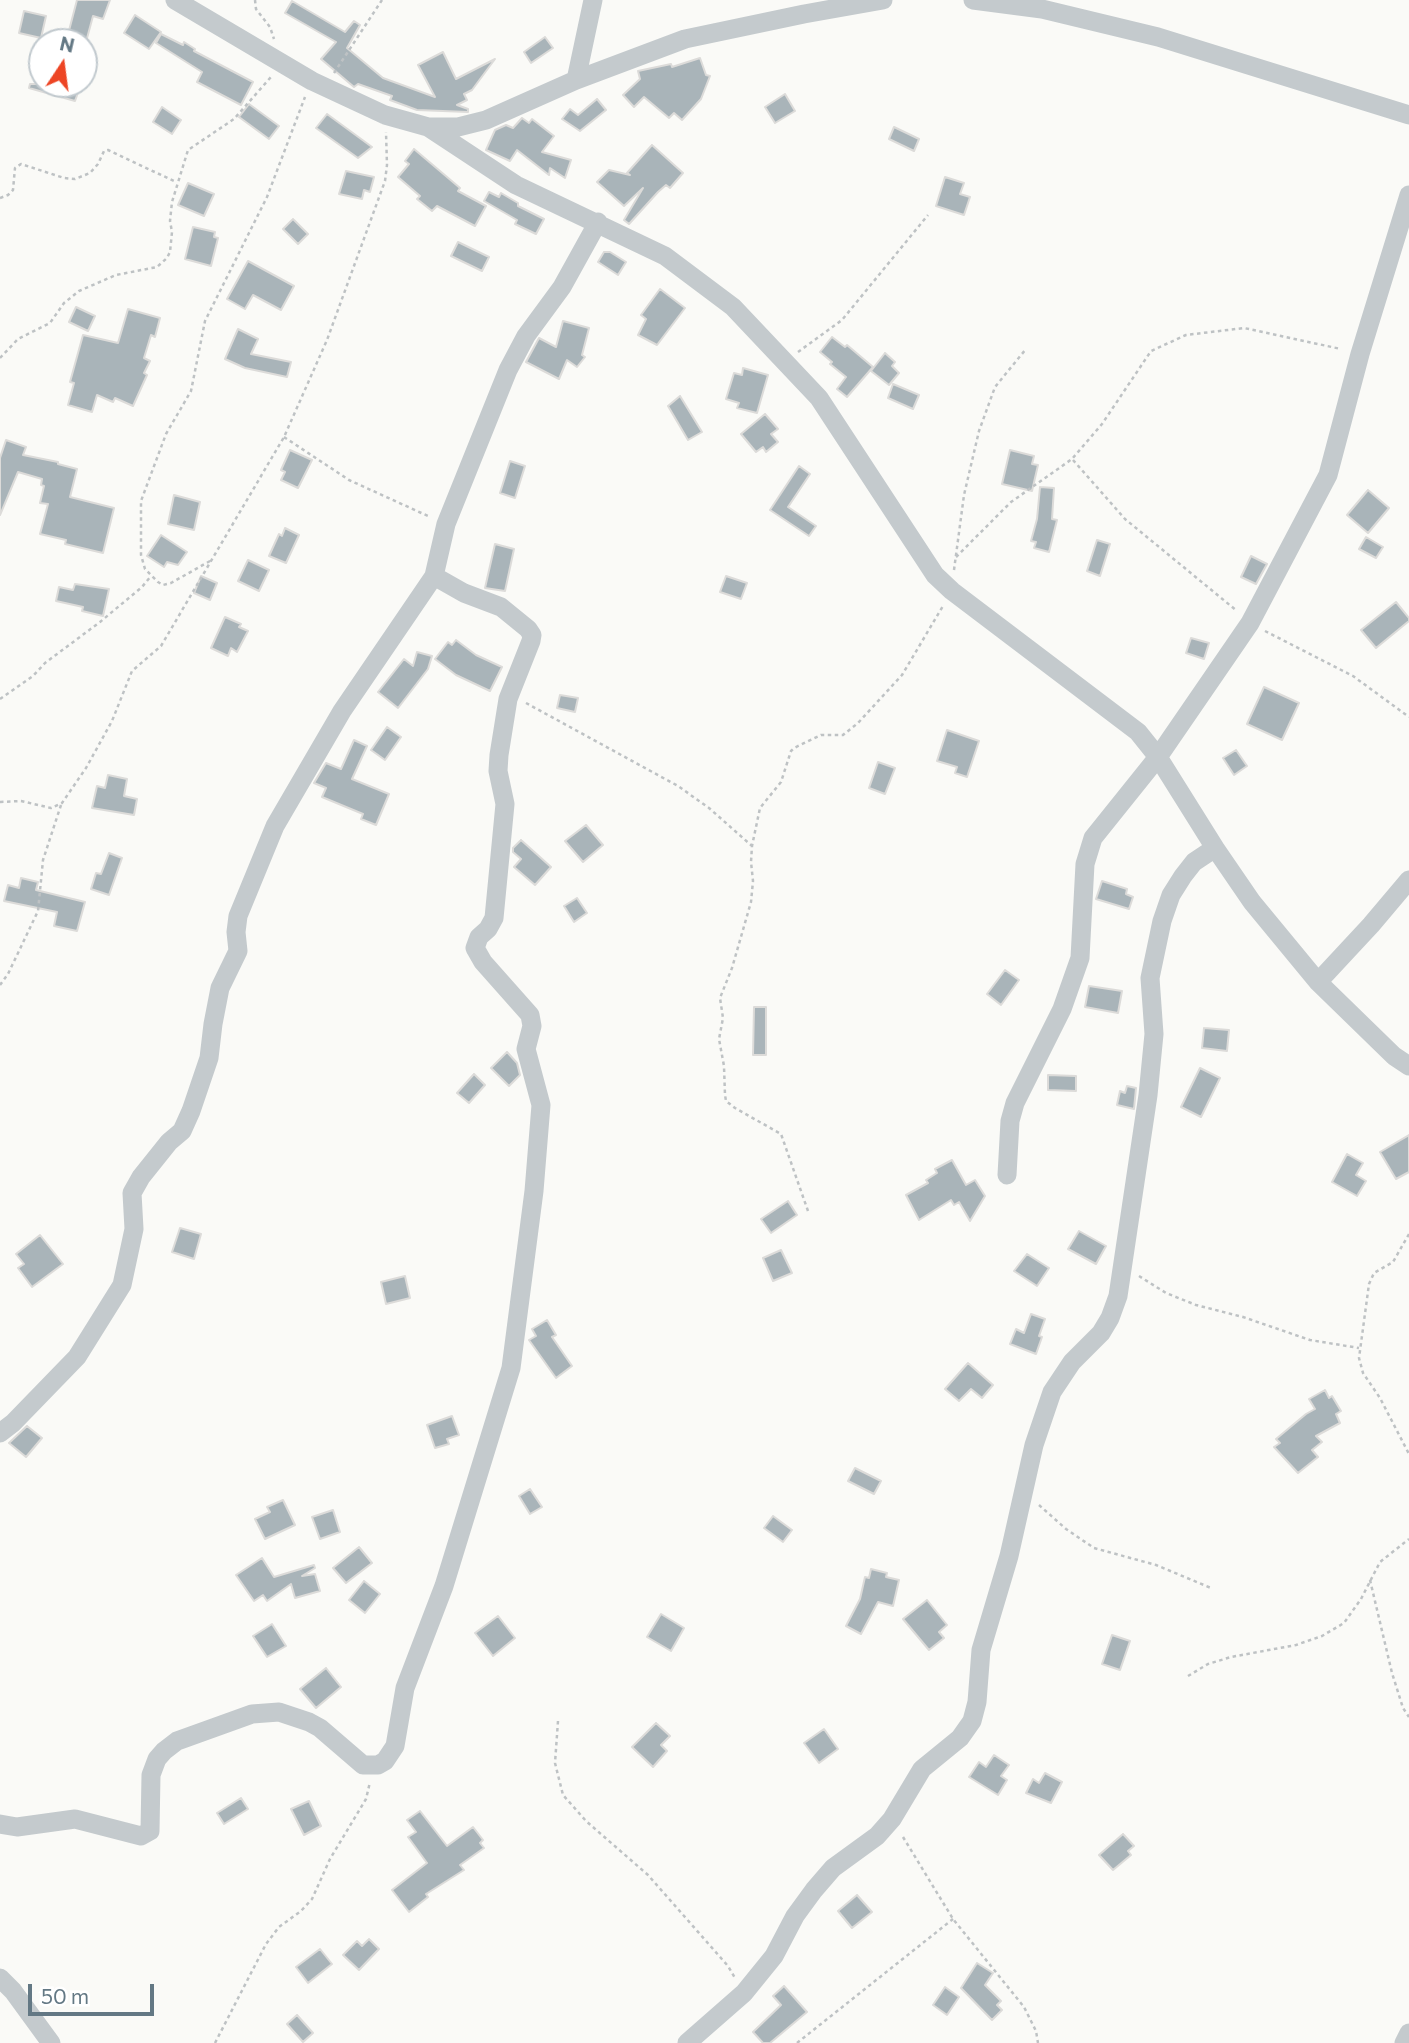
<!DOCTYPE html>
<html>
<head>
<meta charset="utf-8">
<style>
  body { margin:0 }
  #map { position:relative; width:1409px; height:2043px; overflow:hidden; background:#fafaf7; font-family:Commissioner,sans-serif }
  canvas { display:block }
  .north { position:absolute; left:28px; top:28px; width:70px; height:70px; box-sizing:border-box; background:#fff; border:2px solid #c1c9ce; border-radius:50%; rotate:13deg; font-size:19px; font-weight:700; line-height:28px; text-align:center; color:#637884 }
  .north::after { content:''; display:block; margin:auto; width:24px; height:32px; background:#ed4524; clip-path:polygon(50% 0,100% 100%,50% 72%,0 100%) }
  .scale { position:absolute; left:28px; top:1984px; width:126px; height:32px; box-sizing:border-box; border:4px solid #637884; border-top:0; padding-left:9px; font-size:21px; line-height:24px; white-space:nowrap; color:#637884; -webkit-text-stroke:5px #fff; paint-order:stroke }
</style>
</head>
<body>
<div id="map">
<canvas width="1409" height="2043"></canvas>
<div class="north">N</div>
<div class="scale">50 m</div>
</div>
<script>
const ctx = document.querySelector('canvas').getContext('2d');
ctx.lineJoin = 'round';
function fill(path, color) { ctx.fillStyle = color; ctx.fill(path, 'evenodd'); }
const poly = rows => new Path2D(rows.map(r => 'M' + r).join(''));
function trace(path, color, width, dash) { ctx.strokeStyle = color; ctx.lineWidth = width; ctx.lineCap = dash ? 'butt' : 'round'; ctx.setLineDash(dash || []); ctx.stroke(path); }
const building = poly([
  [77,0,110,0,103,19,93,16,86,42,66,42,77,0],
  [292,1,345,32,354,21,360,25,347,48,383,78,435,97,418,65,443,52,456,79,495,59,472,90,464,94,467,100,457,105,468,109,468,112,417,110,390,100,392,96,358,84,354,87,321,59,336,42,285,13,292,1],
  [24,11,46,16,41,38,19,33,24,11],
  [135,15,161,32,149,49,124,33,135,15],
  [161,34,183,45,184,42,195,49,194,51,253,82,241,105,197,82,202,72,156,43,161,34],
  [545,37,553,48,531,63,524,52,545,37],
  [700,58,706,75,710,76,701,99,682,120,674,113,669,118,644,97,634,107,623,95,640,79,638,71,671,64,672,67,700,58],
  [30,84,81,84,75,101,29,88,30,84],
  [785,94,795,111,775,123,765,107,785,94],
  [597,99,606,110,580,131,562,119,570,109,578,115,597,99],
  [249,104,279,126,269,139,239,117,249,104],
  [162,107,181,120,172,134,153,122,162,107],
  [327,114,372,147,358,158,316,128,327,114],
  [522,118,529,123,532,119,554,136,542,152,571,160,565,178,550,168,549,175,517,150,510,161,486,150,495,130,506,125,513,128,522,118],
  [894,127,919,139,914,151,889,139,894,127],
  [652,145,683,173,670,188,666,185,658,192,629,224,624,220,643,188,624,206,597,182,609,170,630,175,627,173,652,145],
  [414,149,460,188,458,191,486,206,475,226,437,206,432,211,417,199,420,196,398,177,409,164,405,161,414,149],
  [346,171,374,177,370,192,364,190,362,199,339,194,346,171],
  [945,177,964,183,960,194,970,197,964,215,936,206,945,177],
  [188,183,214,194,204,216,178,205,188,183],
  [489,192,499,197,501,193,518,203,518,206,544,219,536,234,515,224,517,220,484,201,489,192],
  [293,219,308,234,298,244,283,229,293,219],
  [193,227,215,232,214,237,218,238,211,266,185,259,193,227],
  [458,242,489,257,482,271,451,256,458,242],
  [604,252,610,252,626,262,618,275,598,262,604,252],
  [248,261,294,286,281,310,253,295,245,309,227,299,248,261],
  [660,289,685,308,657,345,638,335,646,319,641,315,660,289],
  [76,307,95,316,88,331,69,322,76,307],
  [128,309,160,318,155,337,151,335,144,358,150,361,144,373,147,375,133,406,115,398,113,402,97,395,92,412,68,405,74,383,70,382,83,335,118,343,128,309],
  [563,321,589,328,582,355,585,357,577,367,567,360,559,379,526,362,539,338,556,347,563,321],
  [238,329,258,339,251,354,291,362,287,377,245,368,225,359,238,329],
  [832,337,845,347,847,345,873,367,847,397,837,389,846,377,830,364,832,362,820,352,832,337],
  [885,353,895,362,892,366,899,373,889,385,871,371,885,353],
  [743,368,768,375,757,413,737,408,739,403,726,399,734,373,742,375,743,368],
  [893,384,919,395,913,409,888,398,893,384],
  [680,396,702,432,688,440,668,406,680,396],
  [765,414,778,429,771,434,778,442,766,452,763,447,756,452,741,434,765,414],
  [6,440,26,447,23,455,58,462,58,464,77,469,70,497,114,508,103,553,65,544,66,540,40,534,48,504,40,503,44,486,41,485,42,479,18,472,0,515,0,458,6,440],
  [290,450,312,460,298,488,281,480,285,472,281,470,290,450],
  [1010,450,1034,456,1032,464,1038,465,1032,491,1002,484,1010,450],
  [510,461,525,466,515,498,500,493,510,461],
  [799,466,810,474,788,507,816,526,809,536,770,510,799,466],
  [1040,487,1054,488,1052,519,1057,520,1049,552,1034,548,1036,542,1031,541,1037,519,1040,487],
  [1368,490,1389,508,1368,533,1347,515,1368,490],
  [174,495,200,502,194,530,168,524,174,495],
  [285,528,299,535,286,563,269,556,279,534,282,536,285,528],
  [161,535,187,552,178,565,167,562,164,567,147,556,161,535],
  [1366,537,1383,547,1376,558,1359,549,1366,537],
  [1097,540,1110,544,1100,576,1087,571,1097,540],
  [495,544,514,549,505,591,485,588,495,544],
  [1251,556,1267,564,1256,584,1241,577,1251,556],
  [248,560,269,570,259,591,238,581,248,560],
  [201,576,217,583,210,600,194,593,201,576],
  [726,576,747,583,741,599,720,592,726,576],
  [75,584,109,589,103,616,82,611,83,607,56,601,59,587,73,590,75,584],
  [1396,602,1409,618,1409,621,1376,648,1361,630,1396,602],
  [225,617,241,624,239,627,248,631,237,652,231,648,228,656,211,648,225,617],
  [1191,638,1209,643,1204,659,1186,653,1191,638],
  [456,640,476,655,502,667,490,691,456,675,435,659,448,642,452,645,456,640],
  [417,652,432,656,428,669,398,708,378,692,404,659,413,666,417,652],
  [1264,687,1299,703,1282,740,1247,724,1264,687],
  [560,695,578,698,575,712,557,708,560,695],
  [387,727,401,737,385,760,371,750,387,727],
  [947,730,979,741,967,777,955,773,957,767,937,761,947,730],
  [354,740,367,746,352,779,389,794,376,825,361,819,363,814,322,797,326,788,314,783,326,763,341,769,354,740],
  [1236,750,1247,766,1234,775,1223,758,1236,750],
  [878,762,895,768,885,794,869,788,878,762],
  [108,775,127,779,124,796,137,799,134,815,92,808,97,786,105,788,108,775],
  [586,825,603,845,583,862,565,841,586,825],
  [521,840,551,867,535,885,514,867,521,859,513,852,513,848,521,840],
  [109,853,122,858,109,895,91,889,96,873,101,874,109,853],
  [21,878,38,882,36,890,85,902,77,931,54,926,57,912,4,901,8,885,19,888,21,878],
  [1102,881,1127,889,1126,894,1133,897,1129,909,1096,899,1102,881],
  [577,898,587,913,574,922,564,906,577,898],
  [1005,970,1019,980,1001,1005,987,994,1005,970],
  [1089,986,1122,991,1118,1013,1085,1007,1089,986],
  [754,1007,766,1007,766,1055,753,1055,754,1007],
  [1204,1028,1229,1030,1227,1051,1202,1048,1204,1028],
  [507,1052,517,1063,520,1075,509,1086,491,1068,507,1052],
  [1200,1068,1220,1078,1201,1117,1181,1107,1200,1068],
  [474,1074,485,1085,469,1103,457,1093,474,1074],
  [1048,1075,1076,1076,1076,1091,1048,1090,1048,1075],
  [1127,1086,1136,1088,1134,1109,1117,1105,1120,1091,1125,1093,1127,1086],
  [1409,1135,1409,1172,1396,1179,1380,1152,1409,1135],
  [1347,1154,1363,1163,1356,1175,1366,1181,1357,1196,1332,1182,1347,1154],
  [952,1160,966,1185,975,1180,985,1196,970,1221,959,1202,954,1205,951,1200,919,1220,906,1195,928,1183,926,1180,937,1173,935,1169,952,1160],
  [788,1201,797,1215,771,1233,761,1219,788,1201],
  [180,1228,201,1234,194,1259,172,1252,180,1228],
  [1079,1231,1106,1246,1096,1264,1068,1249,1079,1231],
  [40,1235,63,1264,32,1287,18,1268,24,1264,16,1254,40,1235],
  [781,1250,792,1273,773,1281,763,1258,781,1250],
  [1027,1254,1049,1268,1037,1286,1014,1271,1027,1254],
  [405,1276,410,1298,386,1304,381,1282,405,1276],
  [1031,1314,1045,1319,1039,1336,1042,1337,1036,1354,1010,1344,1016,1329,1024,1333,1031,1314],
  [547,1320,556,1335,552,1337,572,1366,556,1378,529,1340,536,1336,532,1329,547,1320],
  [968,1363,993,1385,982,1398,971,1389,959,1401,945,1389,968,1363],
  [1325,1390,1329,1398,1332,1396,1341,1411,1336,1414,1340,1423,1316,1436,1322,1442,1312,1450,1318,1457,1298,1473,1274,1447,1280,1443,1276,1439,1306,1414,1315,1409,1309,1399,1325,1390],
  [452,1416,459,1435,447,1439,449,1444,435,1448,427,1425,452,1416],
  [27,1426,42,1438,26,1457,9,1443,27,1426],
  [855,1468,881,1481,874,1494,848,1481,855,1468],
  [530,1489,542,1507,530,1514,519,1496,530,1489],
  [283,1500,295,1525,265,1539,255,1519,270,1512,267,1507,283,1500],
  [333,1510,340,1532,320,1539,312,1517,333,1510],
  [773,1516,792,1530,783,1542,764,1528,773,1516],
  [359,1547,372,1563,346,1583,333,1568,359,1547],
  [262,1558,274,1577,314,1565,315,1568,302,1576,315,1574,320,1591,295,1598,291,1584,267,1601,263,1595,254,1601,236,1575,262,1558],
  [871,1569,887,1573,886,1577,899,1580,893,1606,878,1602,861,1634,846,1626,860,1599,865,1577,869,1578,871,1569],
  [364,1581,380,1594,365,1613,349,1600,364,1581],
  [927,1600,947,1625,939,1632,944,1638,929,1650,903,1619,927,1600],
  [661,1614,684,1628,671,1651,647,1637,661,1614],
  [498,1616,515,1638,493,1656,475,1633,498,1616],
  [272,1624,286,1646,267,1657,253,1636,272,1624],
  [1112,1635,1130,1641,1120,1670,1102,1664,1112,1635],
  [326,1668,341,1687,316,1708,300,1689,326,1668],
  [656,1723,670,1736,661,1745,667,1751,653,1767,632,1747,656,1723],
  [824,1729,838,1749,819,1763,804,1743,824,1729],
  [994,1755,1009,1765,1001,1776,1007,1780,998,1795,969,1777,979,1762,986,1767,994,1755],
  [1045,1773,1062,1782,1051,1803,1026,1793,1033,1779,1039,1783,1045,1773],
  [241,1798,248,1809,224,1824,217,1813,241,1798],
  [309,1801,321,1826,304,1835,291,1809,309,1801],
  [420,1811,447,1846,473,1827,483,1840,480,1843,484,1848,460,1865,464,1870,426,1894,428,1897,409,1912,392,1890,427,1863,408,1837,416,1832,407,1820,420,1811],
  [1123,1834,1134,1846,1128,1851,1131,1855,1113,1870,1099,1855,1123,1834],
  [857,1895,872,1912,852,1928,838,1911,857,1895],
  [369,1939,379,1949,359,1970,343,1955,357,1941,362,1946,369,1939],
  [320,1949,332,1964,308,1983,296,1967,320,1949],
  [977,1963,993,1973,985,1985,1001,2001,997,2005,1002,2010,992,2020,961,1988,977,1963],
  [784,1986,807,2012,770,2043,763,2043,753,2032,781,2005,773,1996,784,1986],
  [945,1987,959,1997,947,2015,933,2005,945,1987],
  [297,2015,313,2033,303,2042,287,2024,297,2015]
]);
fill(building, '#a9b4b9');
trace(building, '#dcdbd9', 2);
trace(poly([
  [255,0,256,9,270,27,274,39],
  [334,73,382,0],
  [0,198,8,195,13,190,15,168,21,164,64,178,75,179,90,173,98,164,104,151,108,150,176,182],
  [798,352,842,320,928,215],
  [0,358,18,339,50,323,64,303,79,291,116,275,157,267,167,258,170,252,172,232,170,221,172,202,188,150,234,119,271,77],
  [284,437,349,480,428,516],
  [1073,460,1125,519,1237,611],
  [956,557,1011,502,1072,459,1102,424,1151,351,1186,335,1244,328,1341,349],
  [210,561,171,583,163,585,158,582,145,569,141,555,141,501,166,434,191,391,205,321,267,197,305,97],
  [954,570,964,495,979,431,995,387,1026,349],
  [1265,631,1353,676,1409,717],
  [0,699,33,676,45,663,100,622,142,587,151,576],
  [526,703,678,786,709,808,752,846],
  [0,802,21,801,51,808,62,803,86,768,112,721,132,671,161,646,284,437,327,340,385,181,387,165,386,132],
  [0,985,8,974,38,911,43,860,61,805],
  [808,1211,781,1134,735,1108,726,1101,725,1095,724,1066,719,1039,723,1018,720,998,732,968,751,902,753,881,751,862,752,846,760,808,781,782,791,751,794,748,821,735,843,735,858,723,902,675,943,606],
  [1409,1234,1393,1262,1374,1273,1369,1284,1359,1358,1363,1373,1380,1398,1409,1454],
  [1139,1276,1166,1293,1196,1305,1243,1317,1310,1340,1359,1348],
  [1039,1505,1066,1529,1094,1548,1156,1565,1211,1588],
  [1370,1580,1392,1673,1403,1708,1409,1717],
  [1188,1676,1208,1664,1231,1657,1296,1645,1322,1636,1344,1623,1361,1599,1380,1562,1409,1539],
  [558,1721,555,1763,563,1795,586,1821,648,1875,728,1966,735,1978],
  [903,1837,953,1919,1024,2007,1036,2031,1038,2043],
  [215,2043,266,1944,279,1927,301,1911,312,1899,330,1859,366,1799,370,1782],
  [797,2043,953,1919]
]), '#bec2c4', 2.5, [3.5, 3.5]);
trace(poly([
  [175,0,312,81,385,115,428,127,458,127,486,120,576,80,685,39,804,14,883,0],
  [973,0,1042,9,1158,37,1409,115],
  [576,80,593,0],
  [428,127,516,185,665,256,733,307,819,398,935,575,952,591,1138,732,1158,757,1215,848,1252,902,1318,982,1394,1056,1409,1066],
  [1318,982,1371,925,1409,880],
  [1007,1175,1010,1121,1015,1103,1062,1009,1080,958,1085,864,1093,838,1158,757,1250,623,1328,475,1360,354,1409,195],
  [0,1433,13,1423,77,1357,122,1285,134,1229,132,1193,141,1177,169,1142,182,1131,191,1111,209,1058,213,1024,220,988,238,951,236,932,238,916,275,826,342,711,434,576,446,524,508,370,526,336,562,287,598,222],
  [0,1824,17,1827,75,1819,141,1836,150,1831,151,1775,157,1759,164,1751,177,1741,252,1714,279,1712,309,1722,320,1728,363,1765,378,1765,385,1761,395,1746,405,1688,444,1586,511,1368,534,1191,541,1105,526,1049,532,1026,530,1015,483,962,475,948,479,937,488,929,494,918,505,804,498,771,499,755,508,699,531,641,532,635,528,629,501,607,464,593,434,576],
  [0,1978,13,1991,51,2043],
  [687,2043,744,1993,774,1956,795,1916,814,1890,833,1868,877,1836,892,1819,922,1769,960,1738,972,1721,977,1702,981,1650,1009,1556,1034,1445,1052,1392,1072,1362,1101,1333,1110,1318,1118,1296,1148,1095,1154,1034,1150,978,1162,921,1171,895,1183,876,1194,862,1215,848],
  [1404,2043,1409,2033]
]), '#c4cacd', 19);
</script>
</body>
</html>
